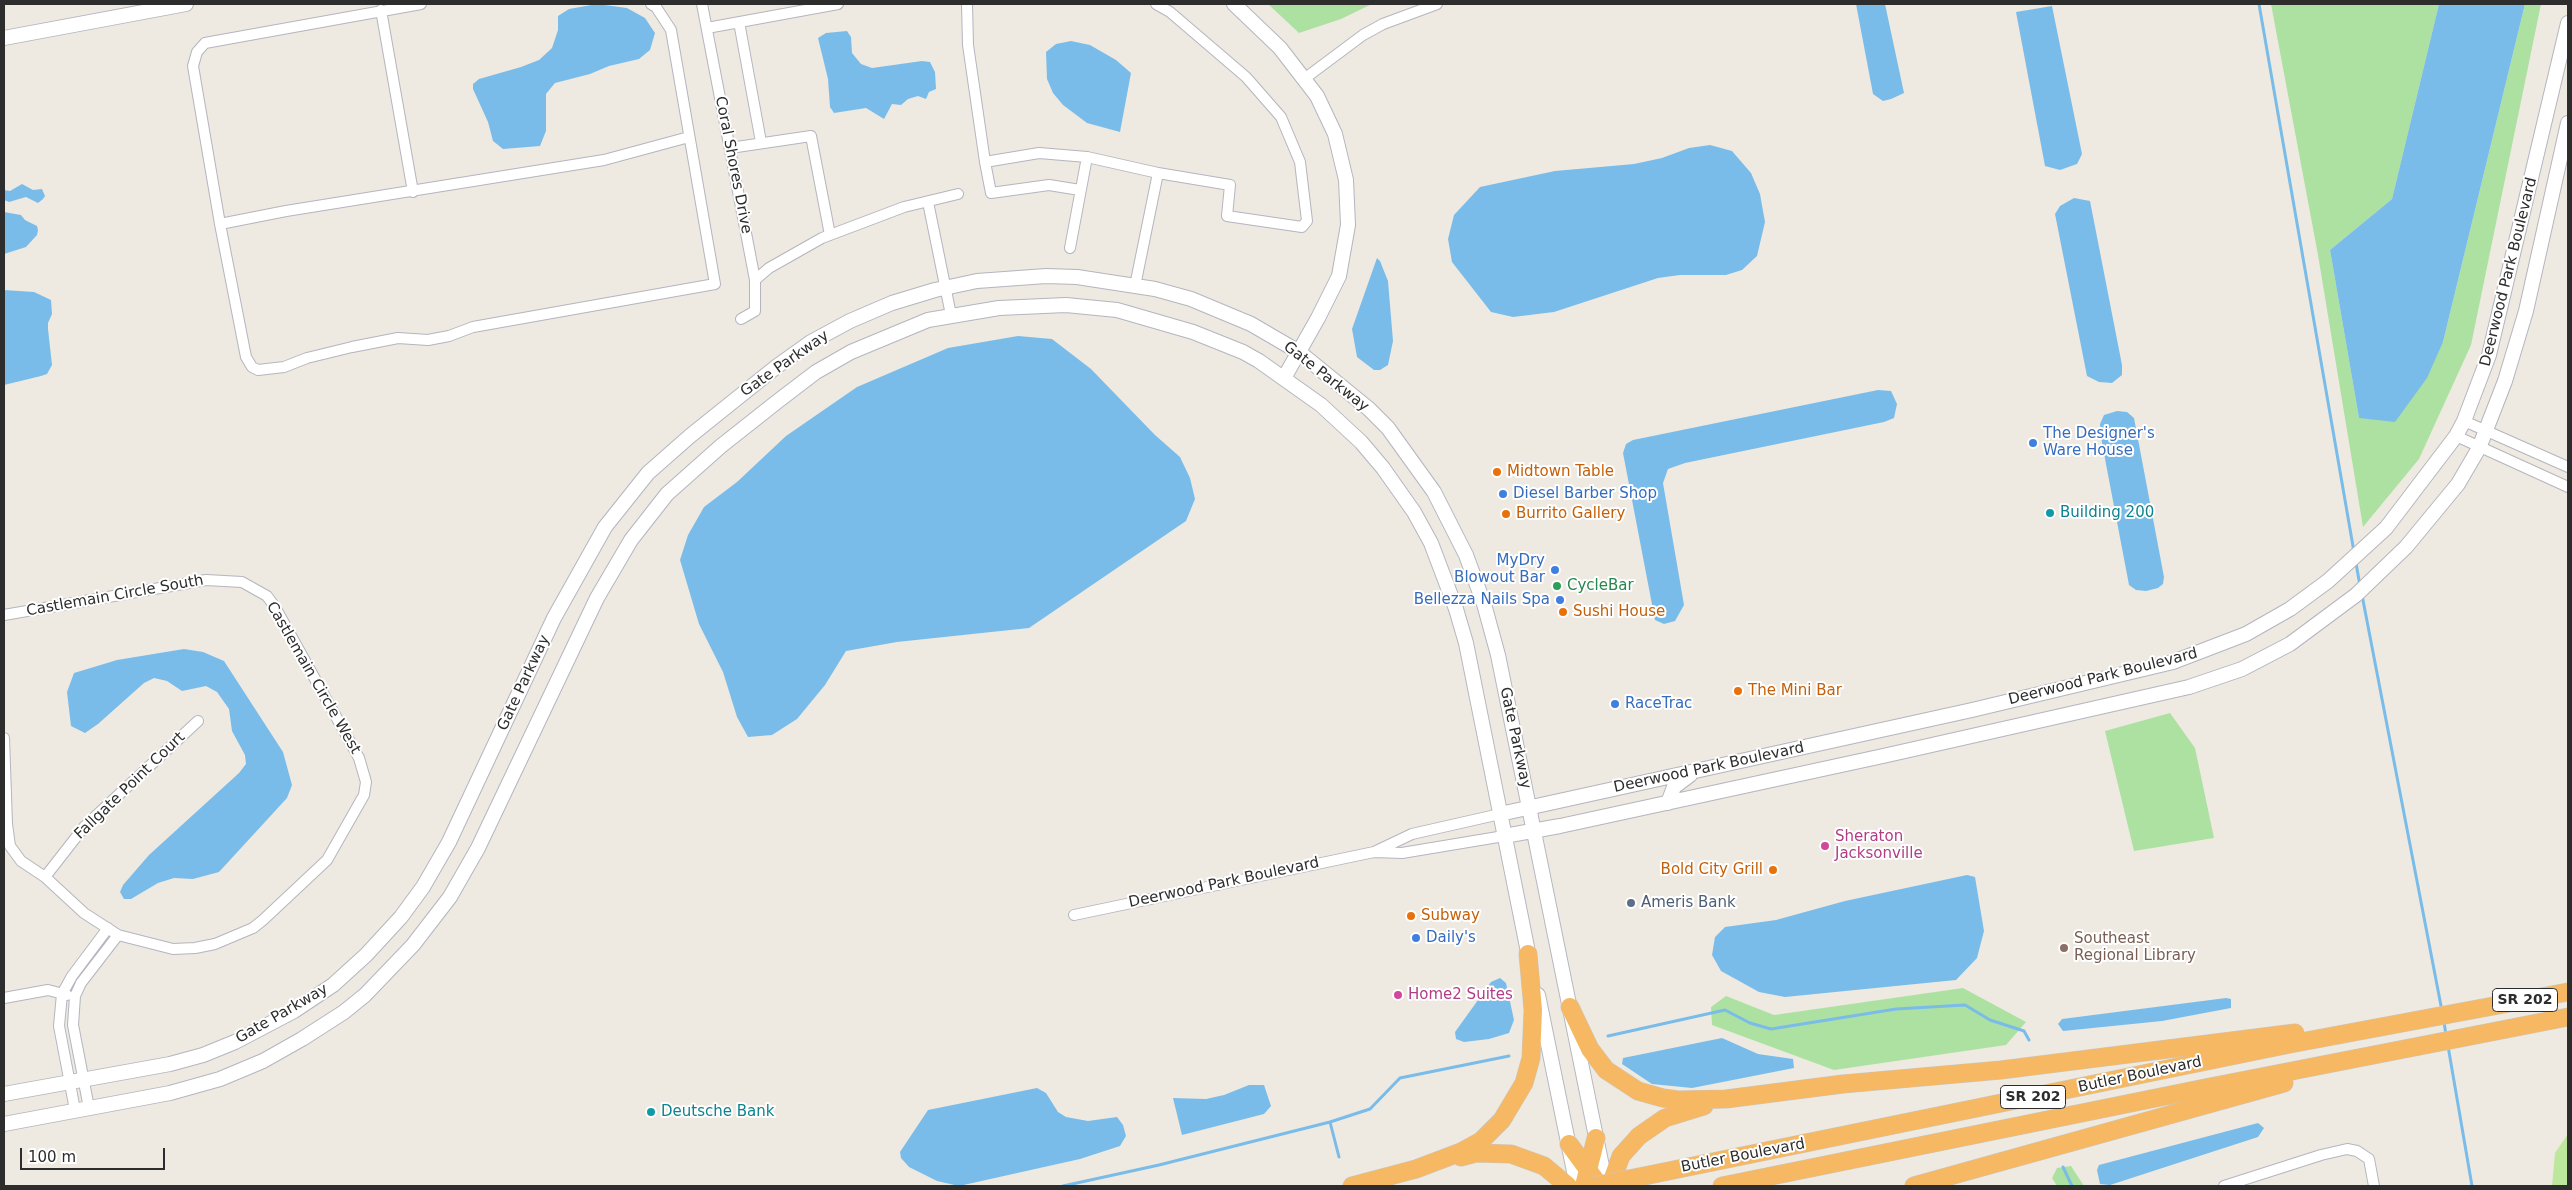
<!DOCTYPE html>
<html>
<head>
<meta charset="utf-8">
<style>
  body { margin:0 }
  #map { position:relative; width:2572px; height:1190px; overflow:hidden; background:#eeeae1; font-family:"DejaVu Sans",sans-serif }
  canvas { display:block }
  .frame { position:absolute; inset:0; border:5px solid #2d2d2d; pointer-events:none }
  .scale { position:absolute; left:20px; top:1148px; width:145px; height:22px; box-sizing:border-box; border:2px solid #2d2d2d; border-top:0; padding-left:6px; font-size:15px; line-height:18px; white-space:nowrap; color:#2d2d2d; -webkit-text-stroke:4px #fff; paint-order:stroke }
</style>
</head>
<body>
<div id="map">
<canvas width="2572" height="1190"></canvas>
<div class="frame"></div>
<div class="scale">100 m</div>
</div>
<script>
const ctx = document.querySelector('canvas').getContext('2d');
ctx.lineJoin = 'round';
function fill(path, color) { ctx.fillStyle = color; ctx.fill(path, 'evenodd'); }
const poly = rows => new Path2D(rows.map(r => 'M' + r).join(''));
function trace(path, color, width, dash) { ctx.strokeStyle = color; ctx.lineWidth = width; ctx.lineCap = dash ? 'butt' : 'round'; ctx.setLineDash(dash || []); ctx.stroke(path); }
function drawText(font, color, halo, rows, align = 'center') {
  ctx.font = font + ' "DejaVu Sans",sans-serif'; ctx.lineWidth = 4; ctx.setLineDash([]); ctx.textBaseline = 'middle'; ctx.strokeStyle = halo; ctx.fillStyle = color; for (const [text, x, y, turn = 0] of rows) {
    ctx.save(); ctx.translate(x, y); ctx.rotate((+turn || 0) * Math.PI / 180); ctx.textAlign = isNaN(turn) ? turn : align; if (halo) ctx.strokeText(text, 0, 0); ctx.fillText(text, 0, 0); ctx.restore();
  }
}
fill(poly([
  [1268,4,1372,4,1341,19,1299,33],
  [2271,4,2439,4,2392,199,2330,250,2359,418,2443,342,2525,4,2541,4,2471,345,2419,459,2363,527,2318,255],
  [2170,713,2195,748,2214,838,2134,851,2105,731],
  [1963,988,2026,1022,2006,1045,1834,1070,1712,1025,1711,1007,1726,996,1774,1015],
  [2071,1166,2084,1186,2057,1186,2052,1178,2057,1168]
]), '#ade1a1');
fill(poly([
  [2568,1134,2568,1186,2552,1186,2555,1153]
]), '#bde79d');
fill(poly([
  [597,4,627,8,645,18,655,33,650,50,639,59,609,66,590,74,555,83,546,94,546,131,540,146,503,149,493,141,488,122,473,89,473,84,479,79,521,67,539,60,552,48,558,30,558,16,569,9],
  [1856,4,1885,4,1904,93,1891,99,1883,101,1873,94],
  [2439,4,2525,4,2443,342,2427,378,2395,422,2359,418,2330,250,2392,199],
  [2052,6,2082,154,2077,164,2060,170,2045,166,2016,12],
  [847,31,851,37,852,53,861,64,872,68,922,61,930,62,935,72,936,89,929,92,926,99,918,96,908,99,901,105,892,104,884,119,866,108,834,113,830,107,828,79,818,38,826,33],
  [1071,41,1090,45,1116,60,1131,73,1120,132,1087,123,1063,105,1053,93,1047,79,1046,52,1056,44],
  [1710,145,1732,151,1751,173,1760,194,1765,222,1757,256,1742,270,1726,275,1680,275,1658,278,1554,312,1513,317,1491,312,1452,262,1448,239,1454,215,1480,187,1555,171,1634,164,1662,158,1689,148],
  [22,184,33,190,42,189,45,196,43,199,38,203,26,197,9,202,4,200,4,190,10,191],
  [2074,198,2090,201,2122,365,2122,375,2112,383,2099,382,2087,376,2055,214,2060,206],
  [4,212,21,215,25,220,37,226,38,230,37,235,26,247,4,254],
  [1377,258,1380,261,1388,281,1393,341,1388,365,1380,370,1374,370,1357,357,1352,329],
  [4,290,34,292,51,300,52,314,48,323,48,329,52,365,47,374,41,376,4,385],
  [1018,336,1052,339,1091,369,1155,435,1180,457,1190,478,1195,499,1186,521,1029,628,897,642,846,651,825,685,797,719,772,735,748,737,737,717,723,672,699,624,680,560,688,535,704,507,737,482,786,436,857,387,948,348],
  [1878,390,1891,391,1897,404,1894,418,1884,422,1685,463,1668,469,1663,483,1684,605,1675,621,1664,624,1655,620,1623,453,1626,444,1633,440],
  [2117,411,2127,412,2134,418,2164,577,2163,584,2158,588,2146,591,2136,590,2129,585,2102,443,2100,424,2104,415],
  [184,649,203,652,224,661,283,752,292,785,287,798,219,872,193,879,174,878,158,883,131,899,124,899,120,892,123,885,149,855,239,773,246,764,245,755,232,731,229,709,217,692,206,686,182,691,167,681,154,678,144,683,98,724,85,733,71,726,67,692,74,673,117,660],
  [1967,875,1975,877,1984,931,1977,958,1956,980,1785,997,1759,992,1721,971,1712,955,1715,937,1725,927,1776,920,1845,901],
  [1500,978,1506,983,1514,1020,1509,1033,1489,1039,1464,1042,1456,1039,1455,1032,1491,982],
  [2226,998,2231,999,2231,1008,2162,1021,2063,1031,2058,1024,2062,1019],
  [1722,1038,1758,1054,1793,1059,1794,1068,1692,1088,1652,1084,1622,1064,1623,1058],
  [1249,1085,1264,1085,1271,1106,1264,1114,1182,1135,1173,1098,1206,1099,1224,1095],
  [1037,1088,1046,1093,1058,1112,1066,1117,1088,1121,1117,1117,1123,1125,1126,1136,1120,1146,1080,1159,959,1186,937,1181,909,1167,901,1158,900,1152,928,1110],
  [2258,1123,2264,1128,2258,1137,2110,1185,2100,1184,2097,1170,2099,1165]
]), '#7abce9');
trace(poly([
  [2259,4,2354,552],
  [2356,563,2360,586],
  [2362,595,2442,1011],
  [2444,1022,2446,1035],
  [1608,1036,1725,1010,1750,1023,1771,1029,1896,1009,1965,1005,1990,1020,2024,1031,2029,1040],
  [2448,1046,2472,1186],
  [1330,1122,1339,1157],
  [2063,1167,2072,1186],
  [1063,1186,1159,1165,1330,1122,1370,1109,1400,1078,1509,1056]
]), '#7abce9', 3);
const street = poly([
  [421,4,205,43,197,52,193,66,220,224,246,357,252,367,258,370,284,367,307,358,352,347,398,338,428,340,449,336,473,327,715,284,671,30,656,7,651,4],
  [702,4,755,280,755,311,741,319],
  [967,4,968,45,985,162,1039,153,1087,157,1158,173],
  [381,10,413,192],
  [739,22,761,142],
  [707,28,838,4],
  [1304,79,1363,35,1383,24,1437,4],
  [730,148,811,136,830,235],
  [985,162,991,193,1049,185,1080,190],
  [928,202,951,315],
  [220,224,286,211,604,160,689,137],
  [1070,248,1087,157],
  [755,280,769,268,822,238,904,207,958,194],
  [1135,286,1158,173,1230,185,1227,216,1302,227,1307,221,1300,162,1281,117,1246,77,1170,12,1156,4],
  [2464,421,2568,467],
  [2456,436,2568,487],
  [4,615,206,580,242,582,267,596,275,607,359,758,366,782,364,795,327,860,263,920,253,928,215,944,195,948,173,949,118,935,84,913,45,877,21,861,10,846,7,824,4,738],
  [1374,852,1402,853,1504,836],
  [45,877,84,827,198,721],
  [1074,915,1374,852,1412,834,1500,814],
  [4,998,48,990,67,995],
  [89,1108,73,1025,75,996,81,983,118,935],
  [75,1110,59,1026,62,994,72,976,108,928],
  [2224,1186,2321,1155,2347,1149,2357,1151,2369,1159,2374,1186]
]);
const secondary = poly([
  [1234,4,1280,48,1317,96,1335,134,1346,180,1348,225,1339,276,1318,318,1284,378],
  [4,38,186,4],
  [1668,803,1674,787,1690,775],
  [1500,814,1972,710,2173,662,2246,634,2290,609,2328,581,2386,528,2456,436,2464,421,2489,355,2568,23],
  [1504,836,1560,826,1883,756,2189,687,2242,669,2290,644,2356,595,2406,547,2458,484,2479,448,2505,381,2526,311,2568,123],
  [1538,995,1577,1186],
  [4,1094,170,1064,203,1055,235,1042,294,1011,333,985,366,955,401,917,423,887,449,842,554,618,605,527,648,473,690,436,776,367,811,342,850,321,892,303,935,290,977,281,1046,276,1077,277,1155,289,1191,299,1251,324,1299,352,1369,409,1388,428,1434,492,1466,555,1484,604,1498,655,1606,1186],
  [4,1124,170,1093,220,1079,263,1061,302,1039,344,1012,365,995,413,945,450,897,478,848,597,598,631,540,667,494,721,446,778,401,816,372,851,352,928,320,999,308,1066,305,1117,310,1193,332,1243,352,1259,361,1321,405,1361,442,1383,468,1414,512,1431,543,1456,609,1466,643,1530,962]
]);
const highway = poly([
  [1570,1007,1590,1049,1606,1070,1638,1091,1663,1098,1678,1100,1726,1099,1843,1084,2001,1070,2295,1033],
  [1569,1144,1600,1186],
  [1461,1157,1476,1153,1511,1154,1544,1166,1568,1186],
  [1649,1175,2290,1044,2568,992],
  [1352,1186,1416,1169,1461,1152,1481,1141,1502,1120,1524,1083,1531,1058,1533,1010,1528,954],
  [1584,1186,1596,1138],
  [1610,1186,1621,1156,1639,1136,1665,1118,1704,1106],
  [1722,1186,2205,1088,2568,1017],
  [1914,1186,2284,1083]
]);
trace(street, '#b4b5bf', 12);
trace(secondary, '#b4b5bf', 16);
trace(highway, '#c8c8c8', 19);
trace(street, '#fff', 10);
trace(secondary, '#fff', 14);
trace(highway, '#f6b863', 18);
const highwayBridge = poly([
  [1594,1186,1649,1175]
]);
trace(highwayBridge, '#c8c8c8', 19, []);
trace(highwayBridge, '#f6b863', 18);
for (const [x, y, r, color] of [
  [2033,443,5,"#3f7fe0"],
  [1497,472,5,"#e8710a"],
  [1503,494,5,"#3f7fe0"],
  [2050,513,5,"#0f9aa8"],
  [1506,514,5,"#e8710a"],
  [1555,570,5,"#3f7fe0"],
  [1557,586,5,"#2e9e5b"],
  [1560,600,5,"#3f7fe0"],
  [1563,612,5,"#e8710a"],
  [1738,691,5,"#e8710a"],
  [1615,704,5,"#3f7fe0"],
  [1825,846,5,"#d1479c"],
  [1773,870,5,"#e8710a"],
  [1631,903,5,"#5c6f8a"],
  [1411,916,5,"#e8710a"],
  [1416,938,5,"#3f7fe0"],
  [2064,948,5,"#8d6e63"],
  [1398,995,5,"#d1479c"],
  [651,1112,5,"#0f9aa8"]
]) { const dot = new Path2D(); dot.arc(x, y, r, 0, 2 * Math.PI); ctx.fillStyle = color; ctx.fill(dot); trace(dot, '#fff', 2); }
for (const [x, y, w] of [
  [2525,1000,65],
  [2033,1097,65]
]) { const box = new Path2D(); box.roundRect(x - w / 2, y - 11.5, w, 23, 4); ctx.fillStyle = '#fff'; ctx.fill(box); trace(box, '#2d2d2d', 1); }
drawText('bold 14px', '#2d2d2d', null, [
  ["SR 202",2525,1000],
  ["SR 202",2033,1097]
]);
drawText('15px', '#2d2d2d', '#fff', [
  ["Coral Shores Drive",733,165,79],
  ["Deerwood Park Boulevard",2509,272,-76],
  ["Gate Parkway",785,364,-35],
  ["Gate Parkway",1326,377,38],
  ["Castlemain Circle South",115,596,-10],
  ["Deerwood Park Boulevard",2103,677,-14],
  ["Castlemain Circle West",313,678,60],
  ["Gate Parkway",524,683,-65],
  ["Gate Parkway",1515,738,78],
  ["Deerwood Park Boulevard",1709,768,-12],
  ["Fallgate Point Court",130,786,-44],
  ["Deerwood Park Boulevard",1224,883,-12],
  ["Gate Parkway",282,1014,-30],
  ["Butler Boulevard",2140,1075,-12],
  ["Butler Boulevard",1743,1156,-11]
]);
drawText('15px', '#366cbe', '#fff', [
  ["The Designer's",2043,434],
  ["Ware House",2043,451],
  ["Diesel Barber Shop",1513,494],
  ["MyDry",1545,561,"right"],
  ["Blowout Bar",1545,578,"right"],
  ["Bellezza Nails Spa",1550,600,"right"],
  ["RaceTrac",1625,704],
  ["Daily's",1426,938]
], 'left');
drawText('15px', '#c56008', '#fff', [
  ["Midtown Table",1507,472],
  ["Burrito Gallery",1516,514],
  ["Sushi House",1573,612],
  ["The Mini Bar",1748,691],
  ["Bold City Grill",1763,870,"right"],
  ["Subway",1421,916]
], 'left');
drawText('15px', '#0d838f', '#fff', [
  ["Building 200",2060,513],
  ["Deutsche Bank",661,1112]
], 'left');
drawText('15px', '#27864d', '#fff', [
  ["CycleBar",1567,586]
], 'left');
drawText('15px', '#b23c85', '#fff', [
  ["Sheraton",1835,837],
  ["Jacksonville",1835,854],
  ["Home2 Suites",1408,995]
], 'left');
drawText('15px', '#4e5e75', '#fff', [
  ["Ameris Bank",1641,903]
], 'left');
drawText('15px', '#785e54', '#fff', [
  ["Southeast",2074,939],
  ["Regional Library",2074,956]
], 'left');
</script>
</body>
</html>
